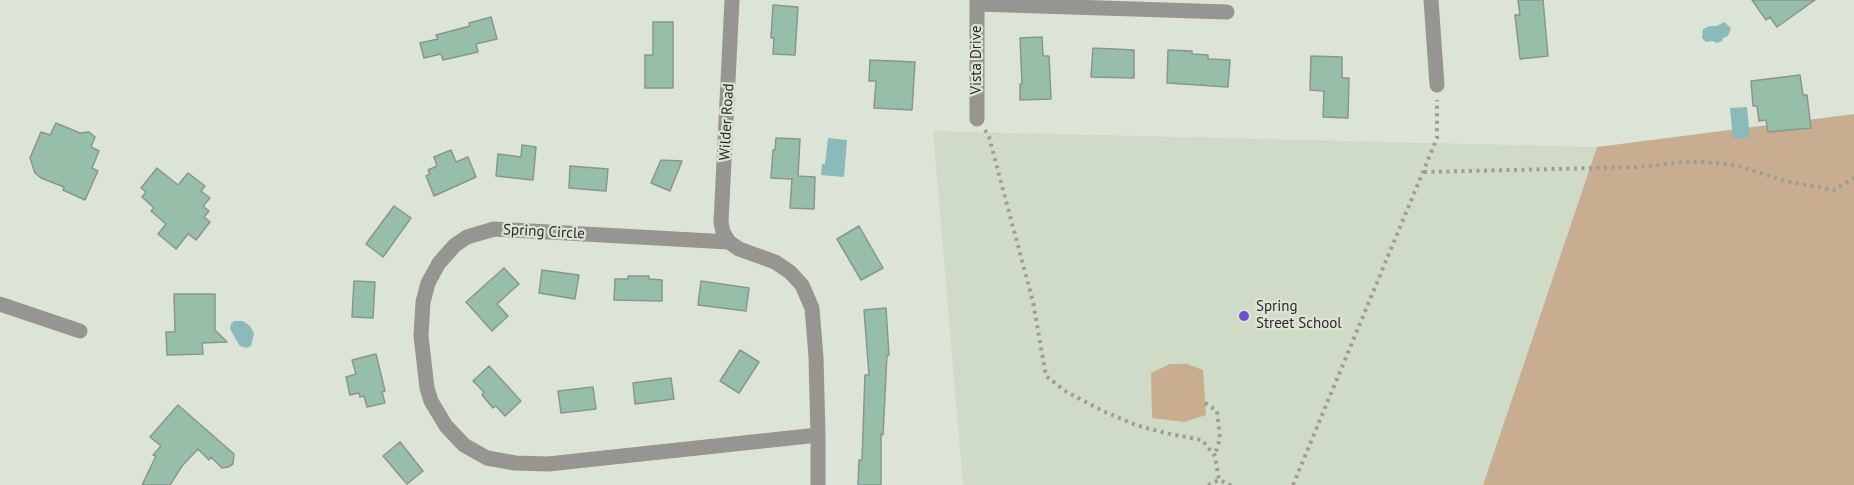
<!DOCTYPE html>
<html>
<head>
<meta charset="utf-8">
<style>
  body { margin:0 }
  canvas { display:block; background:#dce3d7 }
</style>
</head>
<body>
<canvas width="1854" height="485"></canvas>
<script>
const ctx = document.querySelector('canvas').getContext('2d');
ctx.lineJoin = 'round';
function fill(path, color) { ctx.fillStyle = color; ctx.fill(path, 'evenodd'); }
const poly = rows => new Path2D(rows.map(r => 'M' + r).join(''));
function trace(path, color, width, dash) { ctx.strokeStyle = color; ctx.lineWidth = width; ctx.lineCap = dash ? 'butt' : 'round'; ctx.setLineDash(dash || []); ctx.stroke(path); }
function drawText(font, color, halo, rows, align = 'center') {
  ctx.font = font + ' "PT Sans",sans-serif'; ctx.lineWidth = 4.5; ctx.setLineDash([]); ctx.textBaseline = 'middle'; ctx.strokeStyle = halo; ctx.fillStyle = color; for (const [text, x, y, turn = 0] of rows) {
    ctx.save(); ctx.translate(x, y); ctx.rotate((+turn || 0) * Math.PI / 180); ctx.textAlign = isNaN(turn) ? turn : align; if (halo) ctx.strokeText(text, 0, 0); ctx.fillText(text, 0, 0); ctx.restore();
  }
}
fill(poly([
  [933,131,1597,147,1483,485,963,485]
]), '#d0dbc7');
fill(poly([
  [1854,114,1854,485,1483,485,1597,147],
  [1170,364,1187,364,1203,370,1206,415,1184,422,1152,418,1151,373]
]), '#c9ad91');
fill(poly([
  [1724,22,1731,28,1728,36,1723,38,1722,41,1717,43,1712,41,1706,42,1702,38,1703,29,1710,26,1717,26],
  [1747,107,1750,137,1733,139,1730,108],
  [828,138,847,140,844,177,821,175,822,164,825,164],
  [234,321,243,321,250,326,254,333,251,346,246,348,240,346,238,343,230,329,231,324]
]), '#8abab9');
const building = poly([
  [1518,0,1543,0,1548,56,1520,59,1515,15,1520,15,1518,0],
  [1752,0,1815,0,1777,27,1770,17,1766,20,1752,0],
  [773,5,798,7,795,55,773,54,774,38,771,38,773,5],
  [491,17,497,39,476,44,478,52,443,60,441,54,424,58,420,43,438,39,436,35,470,26,469,23,491,17],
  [653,22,673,22,673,88,645,88,645,55,653,55,653,22],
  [1042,37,1043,56,1049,56,1051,99,1020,100,1020,84,1022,84,1020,38,1042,37],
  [1093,48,1134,50,1134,78,1091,77,1093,48],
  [1168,50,1192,51,1192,54,1208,55,1208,59,1230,60,1228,87,1167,83,1168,50],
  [1311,56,1342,57,1342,78,1349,78,1348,118,1323,117,1324,91,1310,90,1311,56],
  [870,60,915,62,912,110,874,108,876,81,869,81,870,60],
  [1800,75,1803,95,1807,95,1811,128,1768,132,1766,120,1759,121,1757,106,1753,106,1751,81,1800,75],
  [56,123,80,133,89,132,95,137,91,147,99,151,92,168,98,171,85,200,63,190,64,187,41,178,35,173,30,158,41,132,50,135,56,123],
  [776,138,800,139,798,176,815,177,814,209,790,208,792,179,771,178,773,150,775,150,776,138],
  [522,145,536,147,533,180,496,176,498,154,521,157,522,145],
  [451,150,456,162,468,157,476,177,434,196,426,176,430,174,428,170,437,166,434,157,451,150],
  [661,160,682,161,670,191,651,183,661,160],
  [570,166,608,169,606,191,569,188,570,166],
  [157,168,178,185,188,173,205,186,201,191,210,198,203,206,209,211,204,217,210,222,196,240,188,234,176,249,158,234,166,224,151,211,154,208,142,197,146,192,141,188,157,168],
  [394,206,411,218,383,257,366,244,394,206],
  [859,226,883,268,861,280,837,239,859,226],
  [504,268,519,284,497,304,508,316,492,331,466,302,504,268],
  [542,270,579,275,575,299,539,293,542,270],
  [628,276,649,276,649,279,662,280,662,301,614,300,615,279,628,279,628,276],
  [354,281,375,282,373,318,352,317,354,281],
  [701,281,749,288,746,311,698,305,701,281],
  [174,294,215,294,215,330,227,342,202,343,203,354,167,355,166,332,175,332,174,294],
  [886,308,889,355,887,355,883,435,881,434,881,485,858,485,859,460,862,460,865,375,869,375,864,310,886,308],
  [740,350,759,362,739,393,720,381,740,350],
  [376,354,385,391,382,392,385,403,367,407,364,396,360,397,359,393,350,395,346,377,356,374,352,360,376,354],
  [489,366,521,401,505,416,496,406,493,408,482,395,484,392,473,381,489,366],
  [671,378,674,399,635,404,633,383,671,378],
  [593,387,596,409,561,413,558,391,593,387],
  [178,405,234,454,233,464,228,467,222,468,211,457,209,460,198,449,182,466,170,485,142,485,156,456,153,455,161,446,150,437,178,405],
  [400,442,423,471,407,484,383,456,400,442]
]);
fill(building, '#96bea9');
trace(building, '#89968f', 1.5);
trace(poly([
  [985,130,989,137,1033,302,1046,376,1065,391,1103,411,1136,425,1165,433,1202,440,1215,456,1219,480],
  [1424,172,1638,167,1684,162,1705,162,1735,165,1785,181,1834,190,1854,178],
  [1205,403,1217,411,1220,438,1215,455],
  [1208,485,1219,480,1231,485],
  [1293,485,1437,138,1437,100]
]), '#9a9f96', 4, [3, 4.5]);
trace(poly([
  [1431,0,1437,85],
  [977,4,1227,12],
  [977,119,977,0],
  [729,242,723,232,721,222,732,0],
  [0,304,80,331],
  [818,435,548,464,515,463,487,458,464,445,446,426,431,401,427,388,421,336,423,302,428,283,439,263,455,245,467,237,494,229,729,242,739,249,775,262,790,272,802,285,812,308,816,357,818,435,818,485]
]), '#96958f', 15);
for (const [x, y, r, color] of [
  [1244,316,6,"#6a51ca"]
]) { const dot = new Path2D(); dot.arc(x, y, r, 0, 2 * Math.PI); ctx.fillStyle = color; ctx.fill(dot); trace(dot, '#dce3d7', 2); }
drawText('15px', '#282b26', '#dce3d7', [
  ["Vista Drive",977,60,-90],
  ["Wilder Road",727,122,-87],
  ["Spring Circle",544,232,3]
]);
drawText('15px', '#282b26', '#dce3d7', [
  ["Spring",1256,307],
  ["Street School",1256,324]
], 'left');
</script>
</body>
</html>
